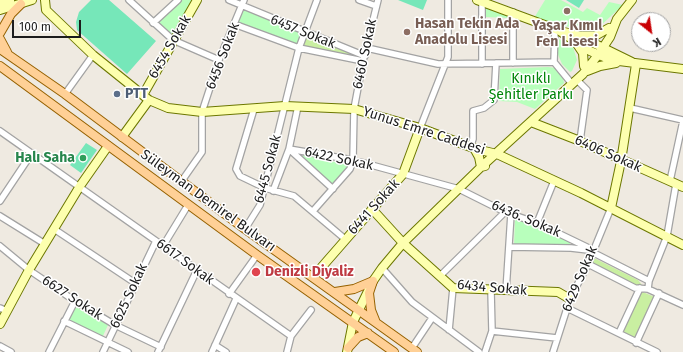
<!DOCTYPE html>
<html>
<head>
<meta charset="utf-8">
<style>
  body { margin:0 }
  #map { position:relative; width:683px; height:352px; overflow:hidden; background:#efeae1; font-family:"Fira Sans",sans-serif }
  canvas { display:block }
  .north { position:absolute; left:631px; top:12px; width:40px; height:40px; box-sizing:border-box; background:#fff; border:1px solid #a4a4a4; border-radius:50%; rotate:150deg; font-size:11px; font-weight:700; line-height:16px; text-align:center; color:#1c1c1c }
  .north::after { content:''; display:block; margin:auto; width:14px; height:18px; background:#c90004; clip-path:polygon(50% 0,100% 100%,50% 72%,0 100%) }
  .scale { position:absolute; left:12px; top:20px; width:69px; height:18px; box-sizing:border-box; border:2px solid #1c1c1c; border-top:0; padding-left:5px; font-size:12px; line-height:14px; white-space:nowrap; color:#1c1c1c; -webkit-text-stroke:3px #fff; paint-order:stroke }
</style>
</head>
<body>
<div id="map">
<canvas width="683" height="352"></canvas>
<div class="north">K</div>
<div class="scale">100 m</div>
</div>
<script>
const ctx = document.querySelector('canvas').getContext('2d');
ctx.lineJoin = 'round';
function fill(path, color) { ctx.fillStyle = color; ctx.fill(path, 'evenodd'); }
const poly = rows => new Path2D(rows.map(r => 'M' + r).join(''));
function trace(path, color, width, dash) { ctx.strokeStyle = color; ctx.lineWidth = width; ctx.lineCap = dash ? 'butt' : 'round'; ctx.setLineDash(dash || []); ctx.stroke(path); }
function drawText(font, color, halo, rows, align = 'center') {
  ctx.font = font + ' "Fira Sans",sans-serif'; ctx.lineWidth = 3; ctx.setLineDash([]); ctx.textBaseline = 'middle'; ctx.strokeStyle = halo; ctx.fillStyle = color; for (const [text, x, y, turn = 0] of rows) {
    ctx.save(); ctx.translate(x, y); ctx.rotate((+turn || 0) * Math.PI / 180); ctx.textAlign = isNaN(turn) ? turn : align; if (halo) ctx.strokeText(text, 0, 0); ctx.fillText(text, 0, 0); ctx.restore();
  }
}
fill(poly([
  [305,32,365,56,363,61,299,48],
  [594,258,638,280,642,285,636,286,592,262],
  [640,291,655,297,636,343,619,333]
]), '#c9efa1');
fill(poly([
  [178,0,197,0,173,40,153,23],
  [545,0,561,0,583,12,587,8,600,15,609,2,623,5,598,28,589,32,534,18],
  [242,6,305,32,299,48,235,24],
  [486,7,511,16,511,18,485,17],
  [557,38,573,47,577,60,572,71,570,72,562,64,559,57,556,49],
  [548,67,556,68,563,78,564,83,535,109,517,102,499,101,500,69],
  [303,155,348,165,348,169,332,186,301,158],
  [515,218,570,241,570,246,514,246],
  [76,307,108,325,102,338,68,321]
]), '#b8ffbc');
fill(poly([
  [91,0,109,0,156,41,127,74,77,30,76,22,79,12],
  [398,0,427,0,423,10],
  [566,0,584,0,579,8],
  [86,143,97,150,81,173,70,165]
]), '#76e7b9');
const street = poly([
  [129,0,173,40,219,60],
  [229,0,365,56],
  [359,0,376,6],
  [482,2,482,64],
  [153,23,178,0],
  [234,24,299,48,363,61],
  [367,48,438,64,554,62,572,84],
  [554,62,555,29],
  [513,63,513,12],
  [577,80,587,90,580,141],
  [65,94,93,55],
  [630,108,683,120],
  [254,109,236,169,240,176,265,188,294,196,345,239],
  [420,128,448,57,448,0],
  [0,131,291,336],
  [470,147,473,139,473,111,484,108,494,100,496,63],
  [289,149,353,160,459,189,505,212,537,223,593,250],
  [289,149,333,189],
  [670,181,683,121],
  [181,182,202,152,202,112,219,60,244,0],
  [273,191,289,149,298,106],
  [0,201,32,153],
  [313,211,350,169,353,160,354,109,363,61,378,0],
  [0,216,45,244],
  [537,223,554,181],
  [54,229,135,283],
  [245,229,260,205,299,48,317,0],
  [0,246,29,270,75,301,115,325,161,347],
  [163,246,188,205],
  [509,247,571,248,588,250],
  [592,252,649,281],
  [588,264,635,288,648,289,683,305],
  [382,268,412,302,479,352],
  [441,275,505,212],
  [648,289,649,281,667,236,676,184],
  [506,291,511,214],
  [229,294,257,255],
  [0,308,7,311],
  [567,308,657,352],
  [64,321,128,352],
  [449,330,453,288],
  [492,331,557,338],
  [619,333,640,288],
  [636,343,659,293],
  [215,345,226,352],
  [0,346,11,352],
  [412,348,432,318],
  [49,352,75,301],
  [103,352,156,241],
  [158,352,197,270],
  [212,352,236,299],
  [287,352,291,336,311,310],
  [485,352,492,331,491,291],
  [553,352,570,299,588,264,611,208]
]);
const secondary = poly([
  [45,0,46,10,93,55,149,100,168,108,202,112,285,106,354,109,420,128,476,149,497,154,581,193,683,245],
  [477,0,558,30,590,51,611,60,683,69],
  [0,3,10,0],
  [0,10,32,0],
  [564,32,577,35,632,62],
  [580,36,595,36,609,28],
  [577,44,583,53,584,66],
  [587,71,600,66,616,63],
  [143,95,197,0],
  [531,122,580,141,683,187],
  [122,137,149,100],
  [474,148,479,157,481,167,485,166],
  [611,208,621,161,636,64],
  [372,209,403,243,453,288,558,292,570,299],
  [313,277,403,174,420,128],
  [0,324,29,270,80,186,108,146],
  [347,352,353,322,373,281,382,268,403,243,481,167,583,74,598,55,610,37,617,19,632,0]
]);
const primary = poly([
  [0,33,11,14,21,4],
  [0,39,7,52],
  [0,49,65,94,245,229,417,352],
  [0,66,257,255,394,352],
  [373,281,369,293,371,310,375,320],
  [335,292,354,289,373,281],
  [348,348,358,337,368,333]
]);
trace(street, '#a3a3a3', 8);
trace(secondary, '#6c7700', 10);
trace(primary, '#956100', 10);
trace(street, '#fff', 5.5);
trace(secondary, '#fdffaf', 8);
trace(primary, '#ffd096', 8);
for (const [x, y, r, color] of [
  [567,11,4,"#8d6e63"],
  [407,32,4,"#8d6e63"],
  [117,94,4,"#5c6f8a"],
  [83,158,4,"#2e9e5b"],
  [256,272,5,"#e0444e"]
]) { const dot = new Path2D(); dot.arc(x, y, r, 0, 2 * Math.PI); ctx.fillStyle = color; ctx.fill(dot); trace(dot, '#fff', 1.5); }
drawText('bold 14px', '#785e54', '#fff', [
  ["Hasan Tekin Ada",415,24],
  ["Anadolu Lisesi",415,40],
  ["Yaşar Kımıl",567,26,"center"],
  ["Fen Lisesi",567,42,"center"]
], 'left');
drawText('14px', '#1c1c1c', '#fff', [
  ["6457 Sokak",303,32,22],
  ["6454 Sokak",170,47,-60],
  ["6460 Sokak",365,54,-78],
  ["6456 Sokak",223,56,-69],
  ["Yunus Emre Caddesi",424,131,18],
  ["6406 Sokak",608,154,24],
  ["6422 Sokak",339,159,12],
  ["6445 Sokak",268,169,-75],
  ["Süleyman Demirel Bulvarı",208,201,36],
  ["6441 Sokak",374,207,-48],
  ["6436. Sokak",526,219,23],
  ["6617 Sokak",185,262,36],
  ["6429 Sokak",580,279,-67],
  ["6434 Sokak",492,288,5],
  ["6625 Sokak",129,296,-65],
  ["6627 Sokak",72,298,33]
]);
drawText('14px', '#008509', '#fff', [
  ["Kınıklı",531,79],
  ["Şehitler Parkı",531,95]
]);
drawText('bold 14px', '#4e5e75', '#fff', [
  ["PTT",125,94]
], 'left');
drawText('bold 14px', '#27864d', '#fff', [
  ["Halı Saha",75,158]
], 'right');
drawText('bold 14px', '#be3a42', '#fff', [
  ["Denizli Diyaliz",265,272]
], 'left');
</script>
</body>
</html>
